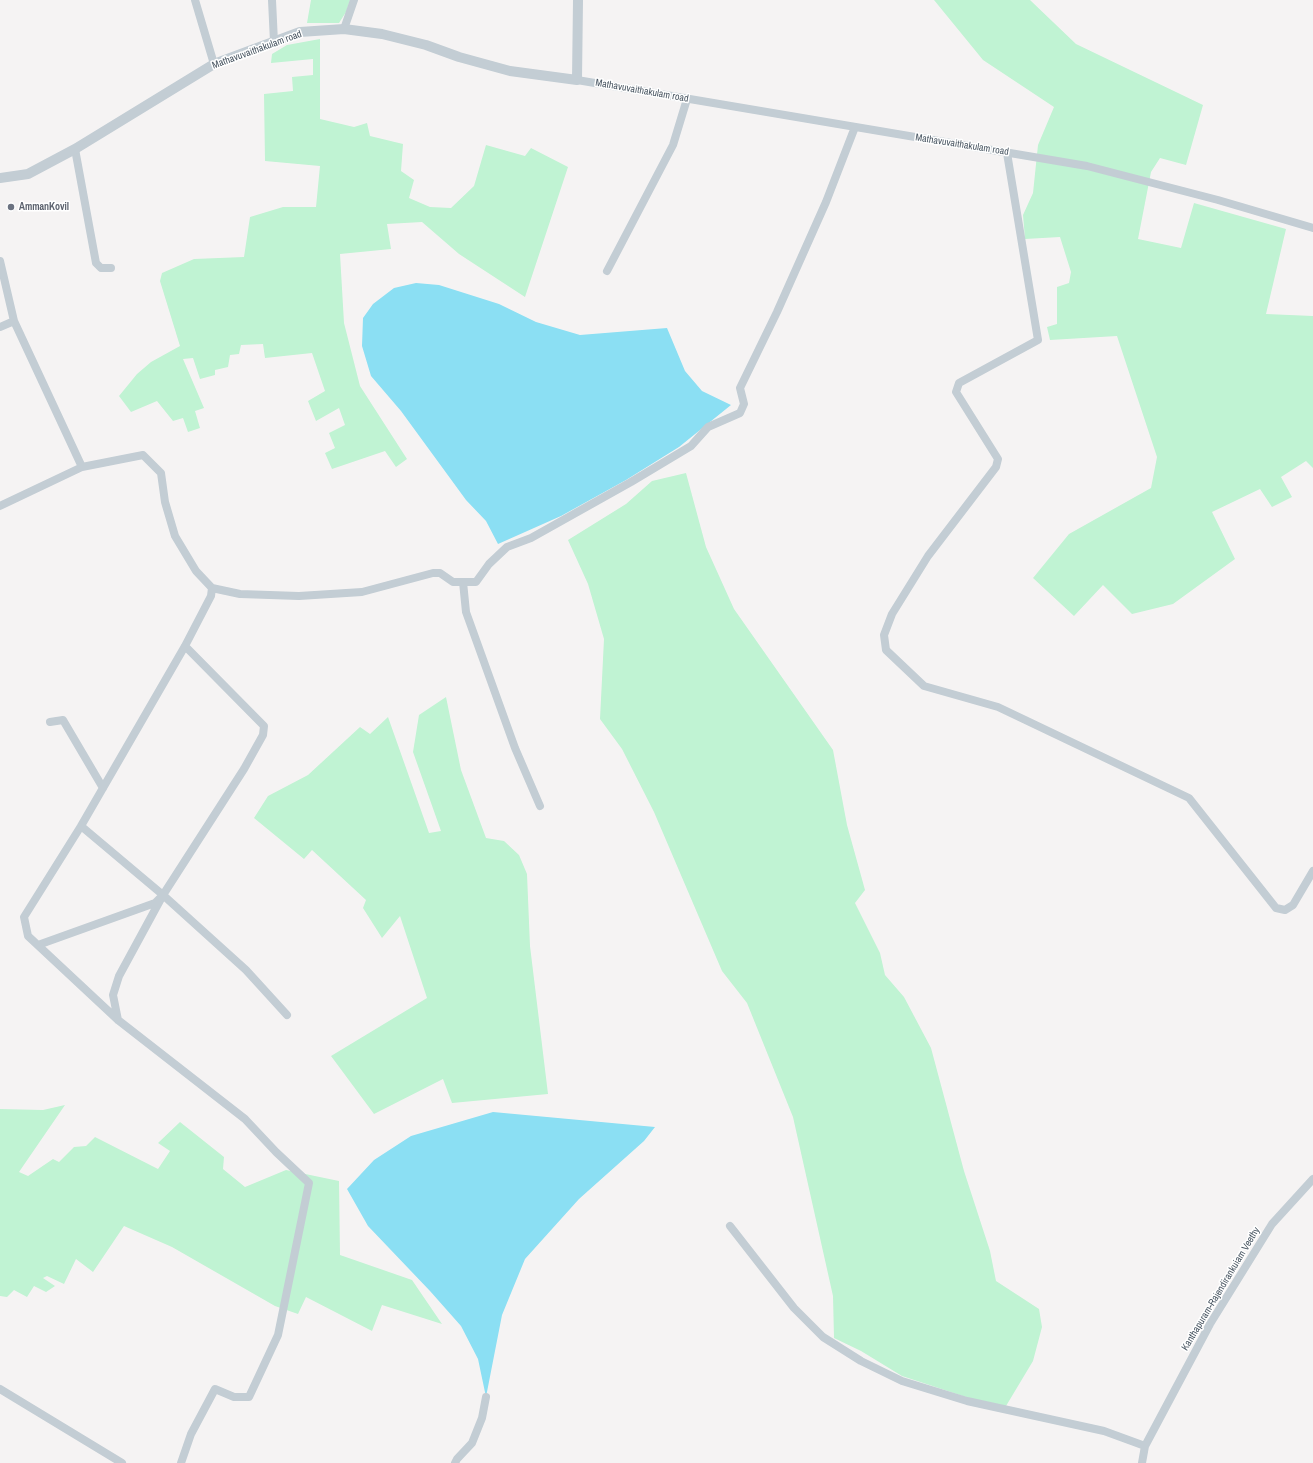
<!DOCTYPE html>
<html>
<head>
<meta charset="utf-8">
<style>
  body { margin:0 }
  canvas { display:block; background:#f5f3f3 }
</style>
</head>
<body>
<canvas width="1313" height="1463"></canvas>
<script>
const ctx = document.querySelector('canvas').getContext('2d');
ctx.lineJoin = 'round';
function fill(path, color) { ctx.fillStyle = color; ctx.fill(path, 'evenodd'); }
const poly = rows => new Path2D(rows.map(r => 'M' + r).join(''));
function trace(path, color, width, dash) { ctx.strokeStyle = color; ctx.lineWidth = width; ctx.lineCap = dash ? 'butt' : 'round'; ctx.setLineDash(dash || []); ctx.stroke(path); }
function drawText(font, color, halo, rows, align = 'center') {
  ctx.font = font + ' "Archivo Narrow",sans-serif'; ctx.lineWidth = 3; ctx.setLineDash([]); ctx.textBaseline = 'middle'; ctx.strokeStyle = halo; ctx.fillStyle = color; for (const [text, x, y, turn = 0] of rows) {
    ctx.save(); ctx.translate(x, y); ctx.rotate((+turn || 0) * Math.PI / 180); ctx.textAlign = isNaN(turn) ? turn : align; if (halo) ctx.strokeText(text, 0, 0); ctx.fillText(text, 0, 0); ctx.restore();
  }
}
fill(poly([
  [311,0,350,0,346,12,339,23,307,23],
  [934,0,1030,0,1076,44,1203,105,1186,165,1160,158,1151,172,1138,239,1181,248,1194,203,1286,229,1266,314,1313,316,1313,468,1306,461,1281,477,1292,497,1272,507,1260,489,1212,512,1235,559,1173,604,1132,614,1103,585,1074,616,1033,578,1069,534,1151,488,1157,457,1117,336,1050,340,1047,327,1057,324,1057,287,1069,283,1071,272,1060,237,1025,239,1023,215,1033,193,1038,145,1054,107,983,60],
  [320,39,320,119,354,127,367,123,370,136,403,144,401,171,414,180,409,198,430,207,451,208,474,186,486,145,525,156,531,148,568,167,525,297,459,254,422,222,387,224,391,249,340,254,344,323,360,386,407,459,396,467,385,451,332,469,325,453,335,448,329,433,345,425,339,408,316,421,308,401,325,391,312,353,265,358,263,344,241,345,239,354,230,355,228,367,215,370,215,375,200,379,193,358,183,359,204,408,195,411,200,428,188,432,183,418,173,421,157,401,131,412,119,396,137,374,151,362,180,346,160,281,162,273,194,259,244,257,250,217,283,207,316,207,320,166,265,161,264,94,293,91,292,77,313,75,313,59,271,63,272,54,287,45],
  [686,473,706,547,734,609,833,750,847,825,865,890,855,903,880,953,885,975,904,997,931,1048,964,1171,990,1251,996,1281,1039,1309,1042,1327,1033,1361,1006,1406,969,1398,902,1376,861,1351,834,1338,833,1296,793,1117,747,1003,722,971,654,812,622,749,600,719,604,639,588,584,568,540,626,504,652,481],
  [446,697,461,770,486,838,504,841,519,855,527,874,530,946,548,1094,452,1103,443,1079,374,1114,331,1056,427,998,400,916,382,938,363,908,366,900,312,850,304,859,254,818,268,796,308,775,360,727,370,734,388,717,429,833,441,831,413,752,419,715],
  [65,1105,19,1172,28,1176,53,1159,59,1162,74,1147,86,1146,95,1137,158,1169,170,1151,158,1143,180,1122,224,1157,223,1169,245,1187,286,1170,339,1181,340,1255,412,1280,442,1324,382,1305,372,1331,306,1297,298,1314,275,1306,172,1247,124,1226,93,1272,76,1259,64,1284,47,1276,43,1278,55,1286,46,1292,34,1286,27,1297,14,1290,7,1297,0,1296,0,1109,43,1110]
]), '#c0f3d3');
fill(poly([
  [416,283,439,285,499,304,536,322,580,335,667,328,685,371,702,391,731,405,679,447,626,480,561,516,498,544,486,521,466,500,401,411,371,376,362,346,363,318,373,304,394,288],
  [493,1112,655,1127,644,1141,579,1199,525,1259,502,1315,486,1397,478,1359,461,1326,430,1291,368,1226,347,1189,374,1160,411,1136]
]), '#8bdff3');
trace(poly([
  [195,0,214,64],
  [272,0,274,42],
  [344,29,354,0],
  [577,80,1087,166,1218,200,1313,228],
  [75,149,96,263,101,268,111,268],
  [1007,153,1038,340,959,383,956,392,998,459,996,467,928,556,892,614,884,635,886,650,924,686,998,707,1189,798,1276,908,1285,910,1293,905,1313,871],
  [0,261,14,321,82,467,0,506],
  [607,271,673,145,687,99],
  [0,327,14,321],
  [82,467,143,455,161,473,165,502,175,536,196,571,212,588,211,596,185,646,81,826,24,917,28,936,118,1020,245,1119,276,1152,309,1183,278,1335,249,1397,234,1397,215,1389,191,1434,181,1463],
  [463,582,466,612,515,748,540,806],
  [212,588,240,594,299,596,362,592,433,573,440,573,453,582,476,582,489,564,507,547,531,538,631,482,691,446,708,427,740,413,744,404,740,388,777,312,826,202,855,127],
  [50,722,63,720,103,788],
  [81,826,163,895,119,976,113,995,118,1020],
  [163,895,246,970,287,1015],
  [38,945,155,903,163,895,244,769,263,735,264,726,185,646],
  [730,1226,794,1308,823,1337,861,1361,902,1381,967,1401,1104,1431,1145,1446],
  [0,1389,122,1463],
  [455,1463,457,1459,472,1443,482,1418,486,1397],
  [1142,1463,1145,1446,1210,1324,1272,1224,1313,1179]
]), '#c3cdd4', 8);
trace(poly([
  [0,178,28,174,75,149,214,64,300,32,344,29,382,34,426,45,459,57,510,71,577,80,578,0]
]), '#c3cdd4', 10);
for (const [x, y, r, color] of [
  [11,207,4,"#6b7280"]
]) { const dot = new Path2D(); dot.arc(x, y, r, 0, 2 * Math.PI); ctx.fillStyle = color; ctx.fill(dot); trace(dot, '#fff', 1.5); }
drawText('10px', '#495662', '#fff', [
  ["Mathavuvaithakulam road",257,50,-20],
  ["Mathavuvaithakulam road",642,91,10],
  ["Mathavuvaithakulam road",962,145,9],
  ["Kanthapuram-Rajendirankuiam Veethy",1221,1289,-59]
]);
drawText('bold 10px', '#5b616d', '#fff', [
  ["AmmanKovil",19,207]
], 'left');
</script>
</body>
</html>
